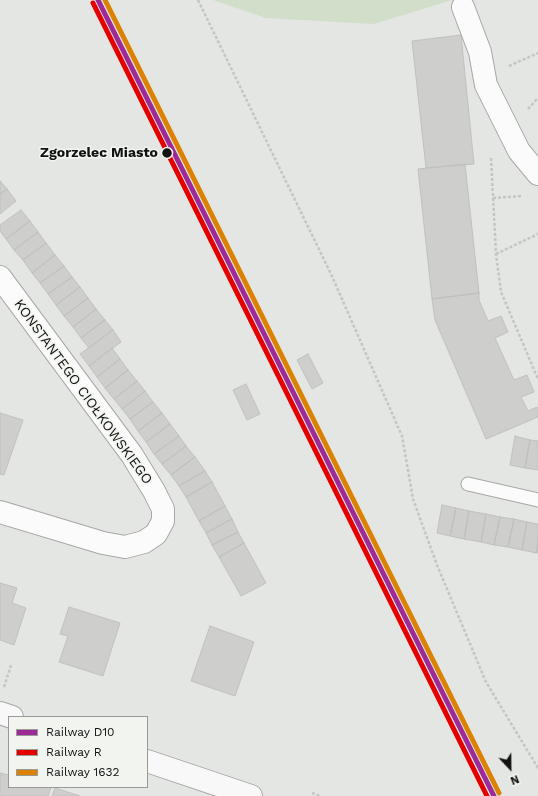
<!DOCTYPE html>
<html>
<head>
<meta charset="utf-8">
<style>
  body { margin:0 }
  #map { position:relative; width:538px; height:796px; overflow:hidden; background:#e4e6e3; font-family:"Work Sans",sans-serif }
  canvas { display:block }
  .legend { position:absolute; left:8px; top:716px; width:140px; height:72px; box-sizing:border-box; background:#f1f4ef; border:1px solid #989a96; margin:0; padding:5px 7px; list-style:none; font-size:12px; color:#121311 }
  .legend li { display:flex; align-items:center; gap:8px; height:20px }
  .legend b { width:20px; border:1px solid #989a96 }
  .north { position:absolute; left:490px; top:748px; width:40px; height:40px; -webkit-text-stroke:3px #f1f4ef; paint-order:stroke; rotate:158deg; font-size:11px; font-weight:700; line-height:16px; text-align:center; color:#121311 }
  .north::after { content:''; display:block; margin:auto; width:14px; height:18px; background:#121311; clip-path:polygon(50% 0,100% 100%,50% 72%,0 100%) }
</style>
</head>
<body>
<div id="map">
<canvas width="538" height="796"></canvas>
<ul class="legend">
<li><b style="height:5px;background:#9e2a97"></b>Railway D10</li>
<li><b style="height:5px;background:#e50000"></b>Railway R</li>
<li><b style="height:5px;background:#db8203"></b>Railway 1632</li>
</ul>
<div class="north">N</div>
</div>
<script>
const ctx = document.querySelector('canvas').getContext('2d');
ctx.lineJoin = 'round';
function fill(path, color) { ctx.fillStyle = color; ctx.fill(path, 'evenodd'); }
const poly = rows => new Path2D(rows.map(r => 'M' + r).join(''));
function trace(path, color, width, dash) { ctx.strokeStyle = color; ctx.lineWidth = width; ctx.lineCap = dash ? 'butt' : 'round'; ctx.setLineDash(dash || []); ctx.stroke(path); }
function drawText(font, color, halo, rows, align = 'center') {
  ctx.font = font + ' "Work Sans",sans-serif'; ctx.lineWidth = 3; ctx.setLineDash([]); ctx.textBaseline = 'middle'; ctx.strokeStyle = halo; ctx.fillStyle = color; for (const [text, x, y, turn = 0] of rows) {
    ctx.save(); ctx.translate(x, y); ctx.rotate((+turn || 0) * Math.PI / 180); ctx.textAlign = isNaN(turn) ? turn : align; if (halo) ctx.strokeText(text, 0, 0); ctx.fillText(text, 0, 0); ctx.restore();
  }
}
fill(poly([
  [213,0,452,0,374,24,266,18]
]), '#d1dfca');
const building = poly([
  [461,35,474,164,426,168,412,41,461,35],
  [465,164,479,293,432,299,418,169,465,164],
  [0,181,7,189,0,194,0,181],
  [7,189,16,201,0,214,0,194,7,189],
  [21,210,30,221,6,239,0,231,0,225,21,210],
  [30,221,38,232,14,250,6,239,30,221],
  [38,232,46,243,23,260,14,250,38,232],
  [46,243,55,255,32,273,23,260,46,243],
  [55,255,64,266,40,283,32,273,55,255],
  [64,266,72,277,48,294,40,283,64,266],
  [72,277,80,287,56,305,48,294,72,277],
  [80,287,88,298,64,316,56,305,80,287],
  [479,293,479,300,488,321,501,316,508,332,495,338,514,380,527,375,534,392,521,397,528,411,537,407,538,409,538,417,486,439,435,320,432,299,479,293],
  [88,298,96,309,73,327,64,316,88,298],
  [96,309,105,320,81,338,73,327,96,309],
  [105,320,113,330,89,348,81,338,105,320],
  [113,330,121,342,89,366,80,354,113,330],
  [112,348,120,359,97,377,89,366,112,348],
  [308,354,323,383,312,389,297,360,308,354],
  [120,359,128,370,105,388,97,377,120,359],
  [128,370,137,381,114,399,105,388,128,370],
  [137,381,145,391,122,409,114,399,137,381],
  [246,384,260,414,247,420,233,390,246,384],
  [145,391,153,402,130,419,122,409,145,391],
  [153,402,162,413,138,431,130,419,153,402],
  [0,413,23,420,4,475,0,474,0,413],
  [162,413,170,424,146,442,138,431,162,413],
  [170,424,179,436,154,454,146,442,170,424],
  [179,436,186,446,162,464,154,454,179,436],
  [515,436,530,440,525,468,510,465,515,436],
  [530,440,538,441,538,470,525,468,530,440],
  [186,446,195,457,171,475,162,464,186,446],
  [195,457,205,471,179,486,171,475,195,457],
  [205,471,212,482,186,497,179,486,205,471],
  [212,482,225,506,199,521,186,497,212,482],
  [442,505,456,508,450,536,437,533,442,505],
  [225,506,232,519,206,533,199,521,225,506],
  [456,508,469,511,464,539,450,536,456,508],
  [469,511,486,514,481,542,464,539,469,511],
  [486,514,500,517,494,545,481,542,486,514],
  [500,517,514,519,508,547,494,545,500,517],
  [232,519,238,532,212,545,206,533,232,519],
  [514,519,527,522,522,550,508,547,514,519],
  [527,522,538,524,538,541,536,553,522,550,527,522],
  [238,532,244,543,219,557,212,545,238,532],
  [538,541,538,553,536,553,538,541],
  [244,543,266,583,241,596,219,557,244,543],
  [0,583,17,588,12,603,26,608,14,645,0,640,0,583],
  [69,607,120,623,103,676,59,662,68,636,60,634,69,607],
  [210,626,254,642,235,696,191,681,210,626],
  [0,773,9,775,9,787,46,787,51,788,48,796,0,796,0,773],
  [55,788,80,796,52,796,55,788]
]);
fill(building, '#cecfcd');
trace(building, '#c0c1bf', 1);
const service = poly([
  [468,484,538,500]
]);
const minor = poly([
  [463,7,480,52,486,85,519,151,538,174],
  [0,277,132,455,154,491,163,509,163,521,156,534,144,542,125,547,103,543,0,512]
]);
const secondary = poly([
  [0,713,12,717],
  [147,761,251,796]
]);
trace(service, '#a7a8a6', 15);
trace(minor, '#a7a8a6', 24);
trace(secondary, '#a7a8a6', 24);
trace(poly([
  [198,0,331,274,402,436,413,499,437,565,486,682,538,768],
  [509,66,538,53],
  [528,109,538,98],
  [491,158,496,254,501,292,538,379],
  [493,198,522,196],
  [496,254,538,234],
  [4,687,11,665],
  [312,793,320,796]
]), '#c4c5c4', 2.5, [3, 2]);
trace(service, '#fbfbfb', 13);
trace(minor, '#fbfbfb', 22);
trace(secondary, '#f8f8f8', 22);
trace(poly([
  [98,0,494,796]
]), '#9e2a97', 5);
trace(poly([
  [93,3,487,796]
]), '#e50000', 5);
trace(poly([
  [105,0,499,793]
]), '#db8203', 5);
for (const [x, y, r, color] of [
  [167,153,5.5,"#121311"]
]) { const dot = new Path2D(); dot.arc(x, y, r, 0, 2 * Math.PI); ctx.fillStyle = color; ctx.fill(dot); trace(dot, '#f1f4ef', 1.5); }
drawText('bold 14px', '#121311', '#f1f4ef', [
  ["Zgorzelec Miasto",158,153]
], 'right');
drawText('14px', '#121311', '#f1f4ef', [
  ["KONSTANTEGO CIOŁKOWSKIEGO",83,392,54]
]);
</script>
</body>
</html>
